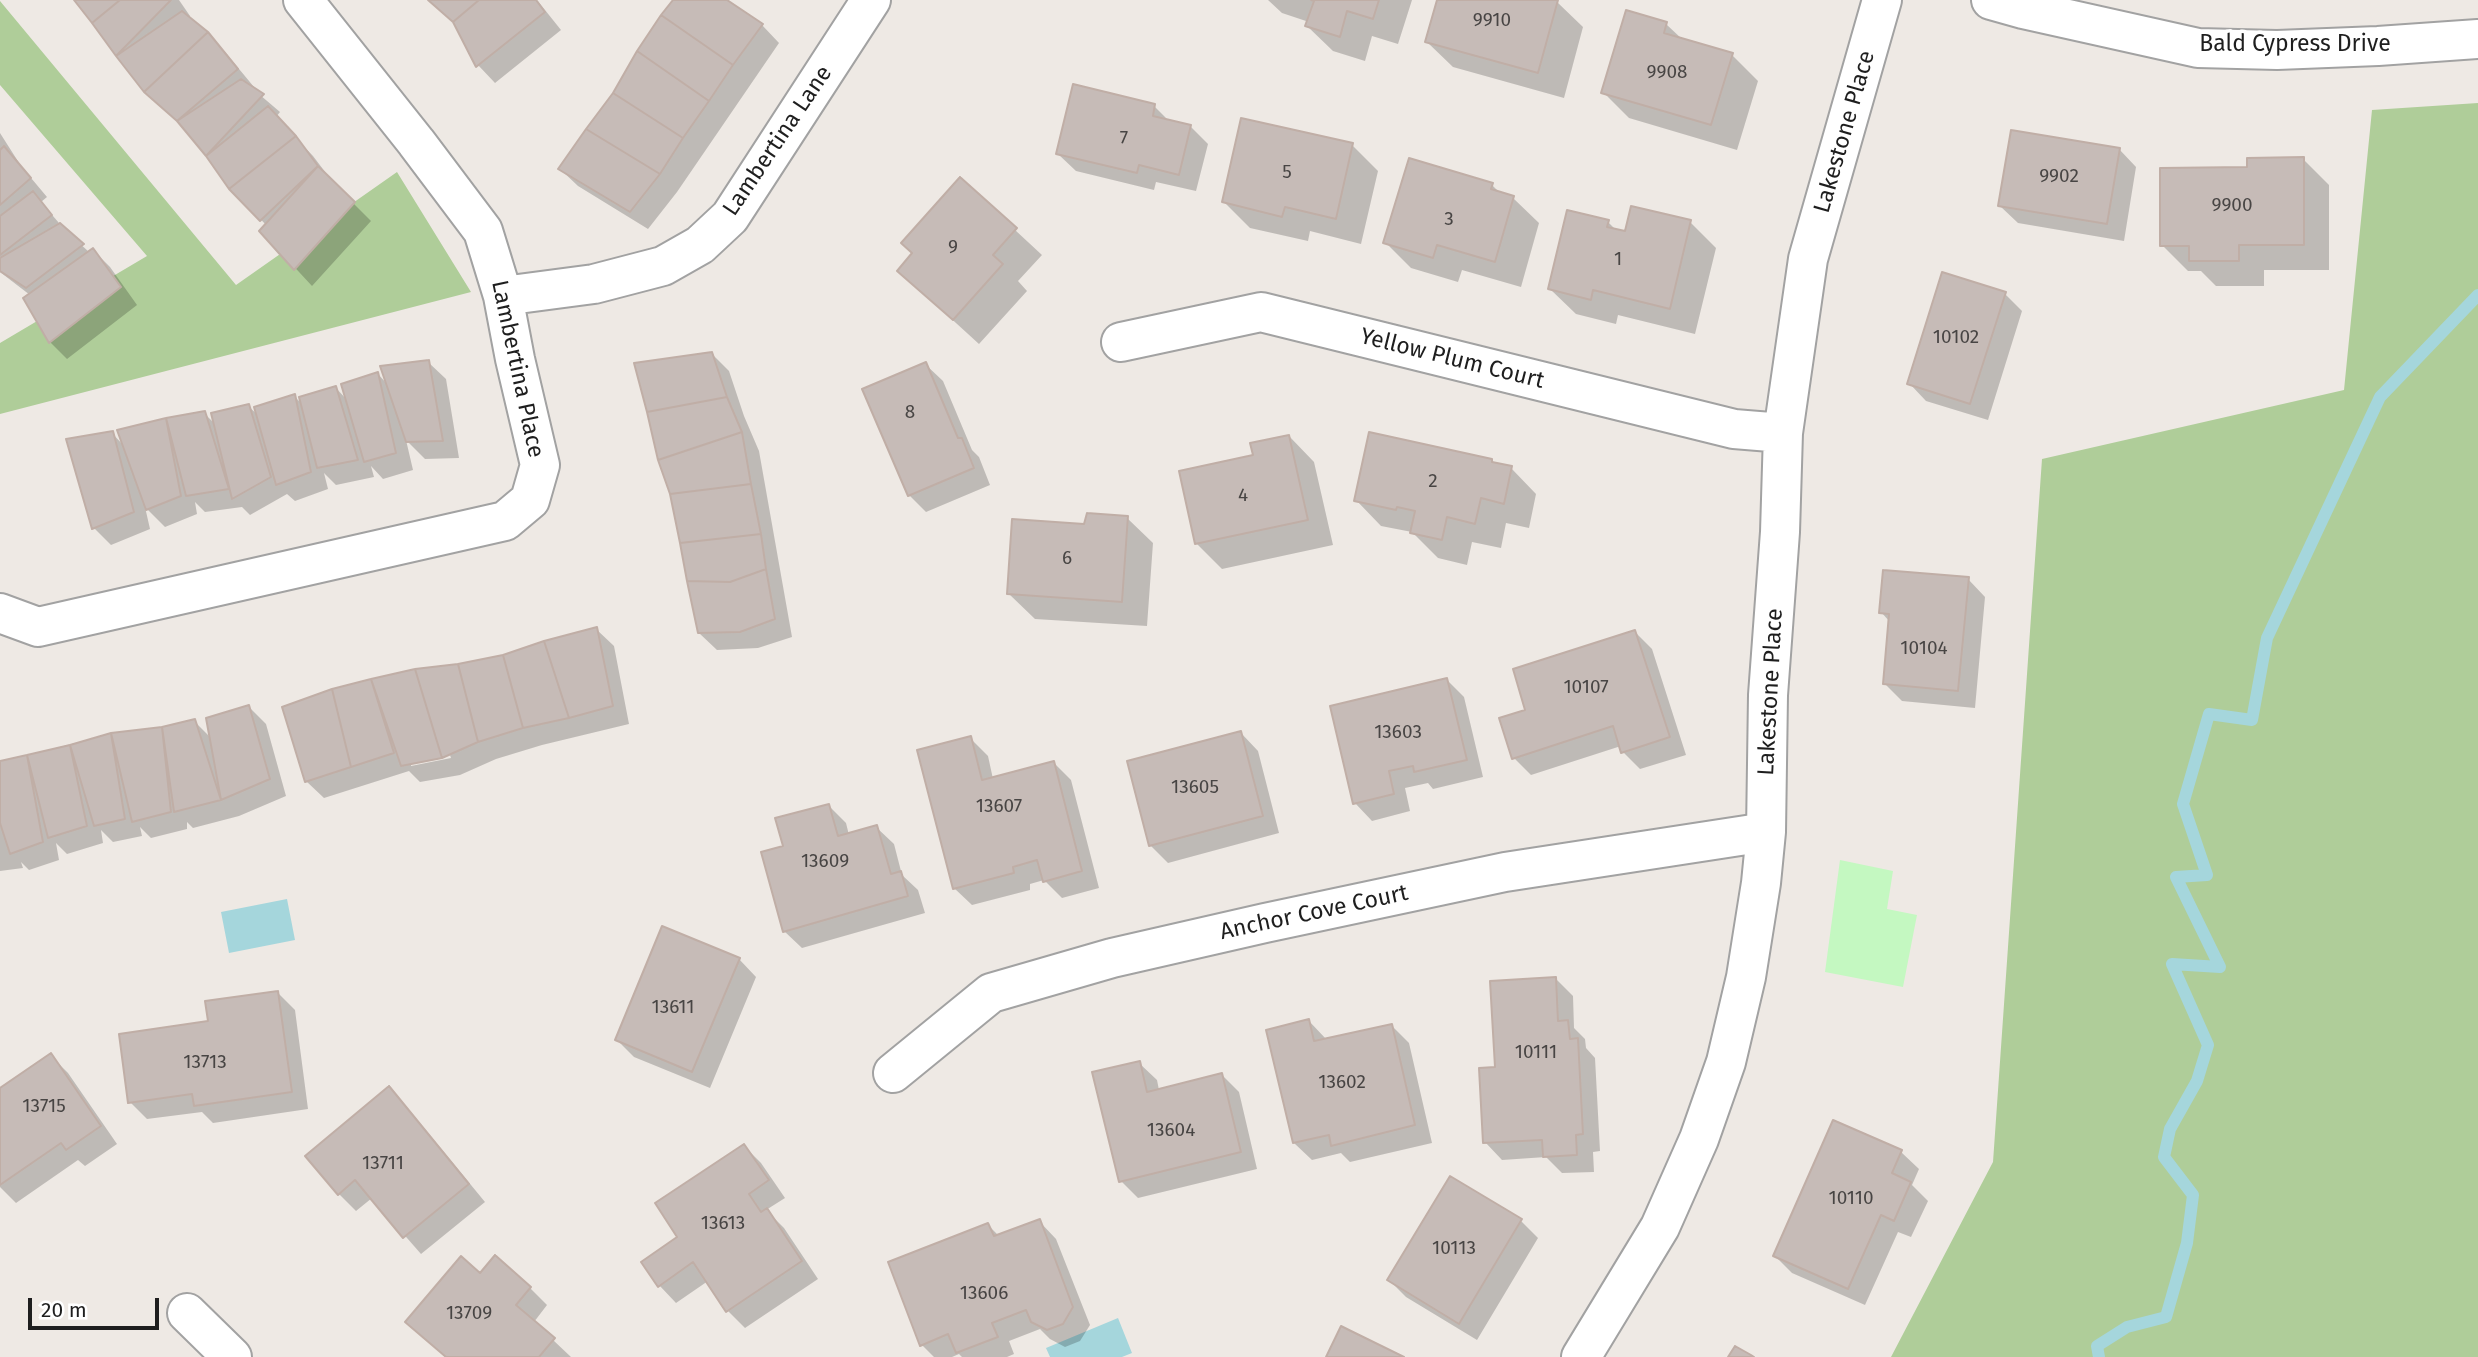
<!DOCTYPE html>
<html>
<head>
<meta charset="utf-8">
<style>
  body { margin:0 }
  #map { position:relative; width:2478px; height:1357px; overflow:hidden; background:#eee9e4; font-family:"Fira Sans",sans-serif }
  canvas { display:block }
  .scale { position:absolute; left:28px; top:1298px; width:131px; height:32px; box-sizing:border-box; border:4px solid #1e1e1e; border-top:0; padding-left:9px; font-size:21px; line-height:24px; white-space:nowrap; color:#1e1e1e; -webkit-text-stroke:5px #fff; paint-order:stroke }
</style>
</head>
<body>
<div id="map">
<canvas width="2478" height="1357"></canvas>
<div class="scale">20 m</div>
</div>
<script>
const ctx = document.querySelector('canvas').getContext('2d');
ctx.lineJoin = 'round';
function fill(path, color) { ctx.fillStyle = color; ctx.fill(path, 'evenodd'); }
const poly = rows => new Path2D(rows.map(r => 'M' + r).join(''));
function trace(path, color, width, dash) { ctx.strokeStyle = color; ctx.lineWidth = width; ctx.lineCap = dash ? 'butt' : 'round'; ctx.setLineDash(dash || []); ctx.stroke(path); }
function drawText(font, color, halo, rows, align = 'center') {
  ctx.font = font + ' "Fira Sans",sans-serif'; ctx.lineWidth = 7; ctx.setLineDash([]); ctx.textBaseline = 'middle'; ctx.strokeStyle = halo; ctx.fillStyle = color; for (const [text, x, y, turn = 0] of rows) {
    ctx.save(); ctx.translate(x, y); ctx.rotate((+turn || 0) * Math.PI / 180); ctx.textAlign = isNaN(turn) ? turn : align; if (halo) ctx.strokeText(text, 0, 0); ctx.fillText(text, 0, 0); ctx.restore();
  }
}
fill(poly([
  [0,1,236,285,397,172,471,292,0,414,0,343,147,256,0,85],
  [2478,103,2478,1357,1891,1357,1993,1162,2042,459,2344,390,2372,110]
]), '#afcd99');
fill(poly([
  [1840,860,1893,871,1887,909,1917,915,1903,987,1825,972]
]), '#c4f8c1');
fill(poly([
  [287,899,295,940,229,953,221,912],
  [1118,1318,1132,1353,1122,1357,1050,1357,1046,1348]
]), '#a5d6dc');
fill(poly([
  [76,0,179,0,190,16,188,18,225,52,254,87,253,89,280,112,276,117,313,156,335,185,371,221,312,286,262,232,267,226,230,187,186,128,145,91],
  [429,0,537,0,561,30,495,83,478,65,457,25],
  [675,0,723,0,762,25,779,43,677,192,648,229,578,186,560,169,615,94],
  [1268,0,1412,0,1398,44,1372,36,1365,61,1333,51,1307,26,1309,22,1282,13],
  [1439,0,1557,2,1583,27,1564,98,1453,67,1427,42],
  [1666,24,1683,40,1732,55,1758,81,1737,150,1629,118,1603,92],
  [1154,106,1170,122,1190,126,1208,144,1196,191,1156,182,1154,190,1076,171,1058,154],
  [0,133,21,166,47,197,41,202,65,230,89,252,93,250,110,267,137,305,67,359,50,342,30,295,0,272],
  [1352,145,1378,171,1361,244,1310,231,1308,241,1250,228,1224,202],
  [2119,149,2136,167,2124,241,2018,223,2000,206],
  [2303,159,2329,185,2329,270,2264,270,2264,286,2216,286,2201,271,2188,271,2162,245,2249,168],
  [960,179,1042,255,1018,281,1027,291,979,344,899,271,914,254],
  [1492,185,1501,194,1513,198,1539,223,1521,287,1462,270,1458,282,1411,268,1385,242],
  [1608,222,1617,231,1626,233,1690,222,1716,248,1695,334,1618,315,1616,324,1576,314,1550,289],
  [2005,294,2022,311,1988,420,1926,401,1909,383],
  [711,353,729,371,744,416,759,451,792,637,758,648,717,650,699,633],
  [428,362,446,379,459,458,425,459,406,440,413,470,383,479,371,466,374,477,336,485,324,473,328,489,295,501,287,494,250,515,242,507,205,512,195,502,197,514,165,527,145,507,150,529,111,545,94,528,112,433,124,446,119,431,204,413,216,425,248,406,258,415,294,396,303,405,336,388,347,400,378,374,388,385],
  [925,364,943,381,972,450,979,457,990,485,926,512,909,495],
  [1289,436,1314,462,1333,545,1222,569,1196,543,1255,457],
  [1492,460,1496,465,1511,468,1536,494,1529,528,1506,523,1501,548,1472,542,1467,565,1438,558,1412,532,1381,526,1356,500],
  [1127,518,1153,543,1147,626,1035,619,1009,594,1085,526],
  [1968,579,1985,597,1975,708,1902,701,1885,684,1890,622,1881,612],
  [596,629,614,646,629,724,542,745,496,759,460,775,420,782,409,771,324,798,306,781,333,691,416,671,458,666,504,656],
  [450,755,451,758,411,766,411,762],
  [1635,632,1652,649,1686,755,1640,769,1623,752,1621,746,1531,775,1514,758,1527,711],
  [1447,680,1464,697,1483,777,1433,789,1428,783,1405,788,1410,811,1372,821,1355,803],
  [249,707,266,724,286,796,239,816,193,828,187,822,187,829,151,838,140,827,142,836,113,842,101,830,103,843,67,854,56,843,59,860,29,870,21,862,23,868,0,871,0,762,111,734,163,729,194,721,212,739],
  [1241,733,1258,751,1279,833,1168,863,1150,845],
  [970,738,988,756,993,779,1054,763,1071,780,1099,888,1062,898,1044,880,1030,884,1030,890,972,905,954,888],
  [828,805,846,823,849,835,876,827,894,844,902,875,918,890,925,913,802,948,784,931,785,847],
  [739,959,756,977,710,1088,634,1057,617,1040],
  [1555,978,1573,996,1574,1028,1585,1039,1586,1048,1595,1058,1600,1151,1593,1152,1594,1172,1562,1173,1546,1157,1502,1160,1485,1142,1496,1069],
  [278,993,295,1010,308,1109,213,1123,202,1112,147,1119,130,1102,210,1023],
  [1309,1021,1326,1039,1392,1026,1409,1043,1432,1143,1350,1162,1341,1153,1312,1160,1294,1143],
  [51,1056,68,1073,117,1144,85,1166,78,1160,16,1203,0,1187,0,1090],
  [1139,1063,1157,1080,1159,1090,1222,1075,1239,1092,1257,1169,1138,1198,1121,1181],
  [388,1089,406,1106,485,1202,421,1254,372,1198,356,1211,339,1194],
  [744,1146,761,1163,785,1198,766,1210,784,1228,818,1279,745,1328,728,1311,708,1281,676,1303,659,1285,680,1237],
  [1901,1152,1919,1169,1912,1185,1928,1201,1911,1237,1898,1232,1865,1305,1792,1273,1775,1256],
  [1039,1221,1056,1239,1090,1325,1080,1341,1065,1347,1050,1339,1040,1329,1009,1341,1014,1354,1007,1357,962,1357,959,1354,952,1357,934,1357,922,1345,988,1225,999,1236],
  [1521,1221,1538,1238,1477,1340,1406,1297,1389,1280],
  [480,1275,530,1288,547,1305,534,1322,571,1357,445,1357,407,1322]
]), '#0003');
trace(poly([
  [2099,1357,2097,1346,2127,1327,2166,1317,2187,1243,2193,1195,2164,1157,2170,1129,2197,1081,2208,1045,2172,964,2220,967,2176,877,2207,875,2183,804,2209,714,2252,720,2267,638,2380,397,2478,295]
]), '#a5d6dc', 12);
const building = poly([
  [74,0,120,0,92,23,74,0],
  [120,0,171,0,116,56,92,23,120,0],
  [428,0,479,0,453,22,428,0],
  [479,0,536,0,545,12,476,67,453,22,479,0],
  [673,0,727,0,763,24,733,65,661,15,673,0],
  [1311,0,1379,0,1373,19,1347,11,1340,37,1305,26,1314,1,1311,0],
  [1437,0,1558,0,1538,73,1425,42,1437,0],
  [1626,10,1667,22,1664,33,1733,53,1711,125,1601,93,1626,10],
  [182,11,208,32,144,92,116,56,182,11],
  [661,15,733,65,709,101,637,51,661,15],
  [208,32,238,69,177,121,144,92,208,32],
  [637,51,709,101,683,138,613,93,637,51],
  [241,79,264,94,206,156,177,121,241,79],
  [1073,84,1155,104,1153,116,1191,125,1179,175,1139,165,1137,173,1056,154,1073,84],
  [613,93,683,138,660,174,586,129,613,93],
  [268,106,296,136,229,189,206,156,268,106],
  [1241,118,1353,143,1336,219,1285,207,1282,217,1222,202,1241,118],
  [586,129,660,174,630,212,558,169,586,129],
  [2011,130,2120,148,2107,224,1998,206,2011,130],
  [296,136,318,166,260,221,229,189,296,136],
  [4,146,31,178,0,205,0,150,4,146],
  [2304,157,2304,245,2239,245,2239,261,2189,261,2189,246,2160,246,2160,168,2247,167,2247,158,2304,157],
  [1409,158,1493,183,1491,189,1514,196,1495,262,1437,245,1433,258,1383,243,1409,158],
  [318,166,355,202,294,270,259,231,318,166],
  [960,177,1017,228,993,255,1003,264,953,320,897,271,912,253,901,243,960,177],
  [33,191,52,215,0,255,0,216,33,191],
  [1631,206,1691,220,1670,309,1593,290,1591,300,1548,289,1567,210,1609,220,1607,227,1625,231,1631,206],
  [60,223,84,244,26,288,0,271,0,258,60,223],
  [93,248,121,287,49,343,23,298,93,248],
  [1942,272,2006,292,1970,404,1907,384,1942,272],
  [712,352,727,397,647,412,634,363,712,352],
  [429,360,443,441,406,442,380,366,429,360],
  [926,362,958,438,962,438,974,468,908,496,862,389,926,362],
  [378,372,396,453,364,462,341,384,378,372],
  [336,386,358,460,317,468,299,397,336,386],
  [295,394,311,472,276,485,254,407,295,394],
  [727,397,742,432,658,460,647,412,727,397],
  [249,404,271,477,232,499,211,413,249,404],
  [205,411,229,489,186,496,166,418,205,411],
  [166,418,181,496,146,510,117,430,166,418],
  [113,431,134,512,92,529,66,439,113,431],
  [742,432,751,484,670,494,658,460,742,432],
  [1369,432,1492,459,1492,462,1512,466,1504,504,1481,498,1475,524,1447,517,1442,540,1410,533,1415,511,1397,507,1396,510,1354,501,1369,432],
  [1289,435,1308,520,1195,544,1179,471,1253,455,1250,443,1289,435],
  [751,484,761,534,680,543,670,494,751,484],
  [1087,513,1128,516,1122,602,1007,594,1012,519,1084,524,1087,513],
  [761,534,766,569,730,582,687,581,680,543,761,534],
  [766,569,775,619,740,632,698,633,687,581,730,582,766,569],
  [1883,570,1969,577,1958,691,1883,684,1889,614,1879,613,1883,570],
  [597,627,613,706,569,718,544,641,597,627],
  [1635,630,1670,737,1621,753,1613,726,1512,759,1499,718,1525,710,1513,669,1635,630],
  [544,641,569,718,523,728,503,655,544,641],
  [503,655,523,728,478,742,458,664,503,655],
  [458,664,478,742,442,758,415,669,458,664],
  [415,669,442,758,401,766,371,679,415,669],
  [1447,678,1467,760,1414,772,1413,766,1389,771,1394,794,1353,804,1330,706,1447,678],
  [371,679,394,753,351,767,332,689,371,679],
  [332,689,351,767,305,782,282,707,332,689],
  [249,705,270,779,221,800,206,718,249,705],
  [195,719,221,800,174,812,162,727,195,719],
  [162,727,171,812,132,822,111,733,162,727],
  [1241,731,1263,816,1149,846,1127,761,1241,731],
  [111,733,125,819,94,826,70,745,111,733],
  [971,736,982,780,1054,761,1082,871,1043,882,1037,860,1013,867,1014,873,953,889,917,750,971,736],
  [70,745,87,826,48,838,27,755,70,745],
  [27,755,43,842,10,854,0,823,0,761,27,755],
  [829,804,838,836,877,825,891,874,901,871,908,896,783,932,761,852,783,846,775,818,829,804],
  [662,926,740,958,692,1072,615,1040,662,926],
  [1556,977,1558,1021,1568,1020,1570,1039,1578,1038,1583,1134,1576,1135,1577,1155,1543,1157,1542,1140,1483,1143,1479,1068,1495,1067,1490,981,1556,977],
  [278,991,292,1092,194,1106,192,1094,128,1103,119,1034,208,1021,205,1001,278,991],
  [1309,1019,1314,1041,1392,1024,1415,1125,1331,1146,1329,1135,1293,1143,1266,1030,1309,1019],
  [51,1053,101,1126,66,1150,61,1143,0,1185,0,1088,51,1053],
  [1140,1061,1147,1092,1222,1073,1241,1152,1119,1182,1092,1072,1140,1061],
  [389,1086,469,1184,403,1238,355,1180,338,1195,305,1156,389,1086],
  [1833,1120,1902,1150,1892,1173,1911,1182,1894,1221,1881,1215,1848,1289,1773,1256,1833,1120],
  [744,1144,769,1180,749,1194,761,1212,767,1208,802,1261,726,1312,693,1262,658,1287,641,1262,677,1237,655,1203,744,1144],
  [1450,1176,1522,1219,1459,1324,1387,1280,1450,1176],
  [1040,1219,1073,1307,1063,1324,1047,1330,1031,1322,1026,1310,992,1323,998,1337,956,1353,948,1334,920,1346,888,1262,988,1223,994,1236,1040,1219],
  [495,1255,531,1287,516,1305,555,1338,539,1357,446,1357,405,1322,461,1256,480,1273,495,1255],
  [1341,1326,1349,1330,1404,1357,1326,1357,1341,1326],
  [1735,1346,1751,1355,1754,1357,1728,1357,1735,1346]
]);
fill(building, '#c6bbb7');
trace(building, '#c0aea6', 2);
const street = poly([
  [1991,0,2023,9,2198,48,2277,50,2378,46,2478,39],
  [503,296,594,284,663,266,700,245,730,217,871,0],
  [1121,342,1261,312,1734,429,1783,433],
  [0,613,38,627,505,521,530,500,540,465,515,359,503,296,483,231,416,142,303,0],
  [893,1073,991,993,1112,958,1265,923,1505,872,1766,832],
  [187,1313,232,1357],
  [1581,1357,1660,1227,1699,1139,1726,1062,1746,977,1761,883,1766,832,1768,695,1780,532,1783,433,1808,259,1882,0]
]);
trace(street, '#a2a2a2', 42);
trace(street, '#fff', 38);
drawText('19px', '#484544', null, [
  ["9910",1492,21],
  ["9908",1667,73],
  ["7",1124,139],
  ["5",1287,173],
  ["9902",2059,177],
  ["9900",2232,206],
  ["3",1449,220],
  ["9",953,248],
  ["1",1618,260],
  ["10102",1956,338],
  ["8",910,413],
  ["2",1433,482],
  ["4",1243,496],
  ["6",1067,559],
  ["10104",1924,649],
  ["10107",1586,688],
  ["13603",1398,733],
  ["13605",1195,788],
  ["13607",999,807],
  ["13609",825,862],
  ["13611",673,1008],
  ["10111",1536,1053],
  ["13713",205,1063],
  ["13602",1342,1083],
  ["13715",44,1107],
  ["13604",1171,1131],
  ["13711",383,1164],
  ["10110",1851,1199],
  ["13613",723,1224],
  ["10113",1454,1249],
  ["13606",984,1294],
  ["13709",469,1314]
]);
drawText('23px', '#1e1e1e', '#fff', [
  ["Bald Cypress Drive",2295,45],
  ["Lakestone Place",1845,132,-74],
  ["Lambertina Lane",778,141,-56],
  ["Yellow Plum Court",1452,359,14],
  ["Lambertina Place",517,369,78],
  ["Lakestone Place",1771,692,-87],
  ["Anchor Cove Court",1314,913,-12]
]);
</script>
</body>
</html>
